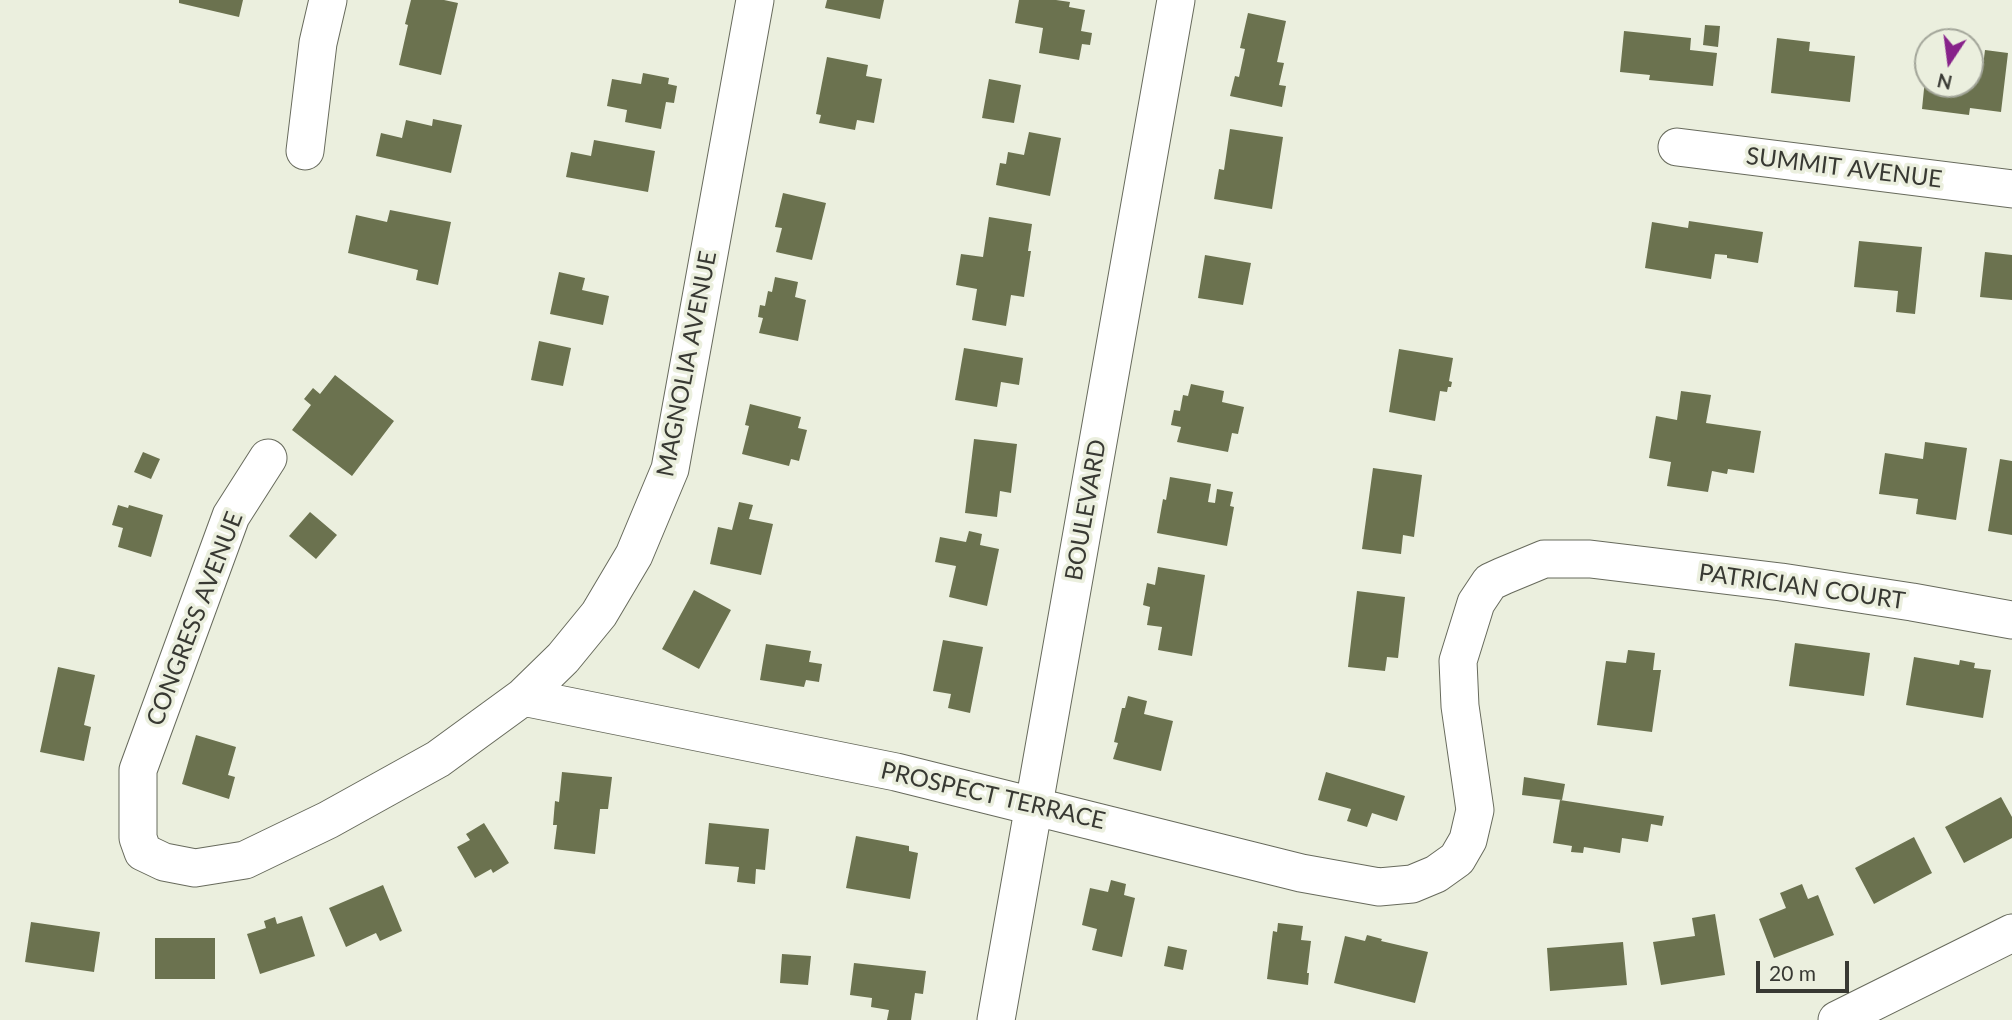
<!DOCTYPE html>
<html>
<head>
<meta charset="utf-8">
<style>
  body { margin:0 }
  #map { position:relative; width:2012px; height:1020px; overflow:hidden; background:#ebefde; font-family:Lato,sans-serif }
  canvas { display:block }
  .north { position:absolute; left:1914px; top:28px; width:70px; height:70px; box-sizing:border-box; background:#ebefde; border:2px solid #a3a69a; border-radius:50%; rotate:193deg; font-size:19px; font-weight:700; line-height:28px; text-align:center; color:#383933 }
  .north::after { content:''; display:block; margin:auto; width:24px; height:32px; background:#87228a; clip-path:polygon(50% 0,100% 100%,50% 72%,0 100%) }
  .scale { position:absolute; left:1756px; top:961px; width:93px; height:32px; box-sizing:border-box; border:4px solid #383933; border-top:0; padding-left:9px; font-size:21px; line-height:24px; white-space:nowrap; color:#383933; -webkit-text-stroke:5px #ebefde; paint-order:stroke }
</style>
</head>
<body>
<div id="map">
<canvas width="2012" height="1020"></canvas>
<div class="north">N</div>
<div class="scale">20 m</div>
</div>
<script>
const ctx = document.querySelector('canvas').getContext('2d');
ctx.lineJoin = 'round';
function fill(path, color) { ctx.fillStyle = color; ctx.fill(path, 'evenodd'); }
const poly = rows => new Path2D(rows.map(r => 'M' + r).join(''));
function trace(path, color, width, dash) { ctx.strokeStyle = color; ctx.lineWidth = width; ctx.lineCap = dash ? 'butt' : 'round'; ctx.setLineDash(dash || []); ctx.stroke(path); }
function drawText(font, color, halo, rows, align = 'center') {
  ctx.font = font + ' Lato,sans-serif'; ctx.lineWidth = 7; ctx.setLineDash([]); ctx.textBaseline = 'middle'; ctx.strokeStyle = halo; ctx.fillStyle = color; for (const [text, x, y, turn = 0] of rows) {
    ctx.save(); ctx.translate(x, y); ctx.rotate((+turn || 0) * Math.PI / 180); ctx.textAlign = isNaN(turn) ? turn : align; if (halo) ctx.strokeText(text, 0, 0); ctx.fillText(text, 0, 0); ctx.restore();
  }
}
fill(poly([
  [179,0,243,0,239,17,179,3],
  [411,0,444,0,458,3,441,75,399,65,408,25,405,24],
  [827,0,884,0,880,19,825,8],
  [1019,0,1056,0,1070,2,1069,7,1085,10,1081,31,1092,33,1090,45,1082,44,1079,60,1039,53,1043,28,1015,23],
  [1248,13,1286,21,1277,62,1284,63,1279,85,1286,86,1282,107,1230,96,1235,76,1239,77,1245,49,1240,48],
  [1705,25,1720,26,1718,47,1703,45],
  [1624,31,1691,38,1690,50,1717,53,1713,86,1649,80,1650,75,1620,72],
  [1777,38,1810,42,1809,51,1855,56,1850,102,1771,93],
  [1985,50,2008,53,2001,112,1970,108,1969,115,1922,109,1926,69,1928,84,1970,84,1970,64,1983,66],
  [827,57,868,65,866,76,882,79,874,123,857,120,855,130,819,123,821,115,816,114],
  [643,73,669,78,668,84,677,86,674,103,666,102,661,129,625,122,627,110,607,106,612,79,641,84],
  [989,79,1021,85,1014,123,982,118],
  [433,119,462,125,451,173,376,156,381,133,402,138,406,120,432,126],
  [1230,129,1283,137,1272,209,1214,199,1219,169,1224,170],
  [1029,132,1061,138,1050,196,996,185,1000,163,1006,164,1008,152,1024,155],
  [594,140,655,151,648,192,566,177,571,152,591,156],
  [783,193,826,203,812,260,776,252,782,228,775,227],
  [390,210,451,222,438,285,416,280,418,270,348,253,356,215,387,222],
  [989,217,1032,224,1028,251,1031,251,1024,297,1011,295,1006,326,972,320,977,289,956,285,961,254,983,257],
  [1689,221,1763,232,1758,263,1727,258,1727,255,1715,254,1711,279,1645,268,1652,222,1688,228],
  [1859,241,1922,247,1915,314,1896,312,1898,291,1854,287],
  [1985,252,2012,255,2012,300,1980,297],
  [1205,255,1251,263,1243,305,1198,298],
  [559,272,585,278,582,290,609,296,603,325,550,314],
  [775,277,798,282,795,297,806,300,798,341,759,333,763,318,758,317,760,305,765,306,768,291,772,292],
  [539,341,571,348,563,386,531,380],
  [964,348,1023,358,1019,385,1001,382,997,407,955,400],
  [1399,349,1453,358,1449,381,1452,382,1451,387,1448,387,1447,392,1440,391,1435,421,1389,412],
  [335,375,394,421,352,476,292,430,311,405,304,399,313,388,320,394],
  [1191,384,1224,391,1222,402,1244,407,1238,434,1232,433,1228,452,1177,442,1181,427,1171,425,1174,410,1180,411,1183,395,1188,396],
  [1681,391,1711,395,1706,423,1761,431,1754,473,1728,469,1727,474,1712,471,1708,492,1667,486,1671,462,1649,458,1656,416,1677,420],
  [750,404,801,417,798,428,807,430,799,461,791,459,789,466,742,454,749,426,745,425],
  [974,439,1017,444,1011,493,1000,491,997,517,965,513],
  [1925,442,1967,448,1956,520,1916,514,1918,499,1879,494,1885,453,1923,459],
  [143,452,160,459,151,479,134,472],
  [2000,459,2012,461,2012,535,1988,531],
  [1373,468,1422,475,1414,537,1403,535,1401,554,1362,549],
  [1170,477,1211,484,1208,502,1215,503,1217,489,1233,492,1230,506,1234,507,1227,546,1157,533,1163,499,1166,500],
  [739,502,753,505,749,519,773,524,761,575,710,564,718,527,732,530],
  [118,505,128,508,129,505,163,515,151,557,118,547,123,528,112,525],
  [310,512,337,535,316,559,289,536],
  [969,531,982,534,980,545,999,549,987,606,949,597,956,566,935,562,940,537,966,542],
  [1158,567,1205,575,1192,656,1158,650,1162,627,1147,625,1150,607,1143,605,1147,583,1155,585],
  [694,590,731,610,699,669,662,649],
  [1357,591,1405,597,1398,658,1387,657,1385,671,1348,667],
  [943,640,983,647,970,713,948,708,951,694,933,691],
  [1795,643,1870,653,1864,696,1789,686],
  [766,644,811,651,809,662,822,664,819,682,806,680,804,687,760,680],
  [1628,650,1655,653,1653,670,1661,670,1652,732,1597,725,1606,661,1626,663],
  [1914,657,1959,665,1960,660,1975,663,1974,668,1991,670,1983,718,1906,705],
  [58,667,95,675,84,725,91,727,84,761,40,752],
  [1128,696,1147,701,1144,714,1173,721,1161,771,1113,759,1118,743,1114,742,1122,708,1125,708],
  [196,735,236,747,228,775,235,777,229,799,182,784],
  [562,772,612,777,608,809,600,809,595,854,554,849,557,825,553,825,555,801,559,802],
  [1326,772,1405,796,1397,821,1372,813,1367,827,1347,821,1351,809,1318,800],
  [1524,777,1565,784,1562,800,1522,795],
  [2001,797,2012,817,2012,838,1964,863,1945,827],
  [1560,800,1664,816,1662,826,1651,824,1648,842,1622,838,1620,853,1584,847,1583,853,1571,852,1572,846,1553,843],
  [484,823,509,863,493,873,491,869,475,878,457,847,470,840,466,834],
  [709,823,769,829,765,870,756,869,755,884,737,882,739,867,705,864],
  [856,836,909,846,909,851,918,853,910,899,846,888],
  [1914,837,1932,873,1874,904,1855,868],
  [1111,880,1126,884,1124,895,1135,898,1122,957,1092,950,1097,929,1082,925,1090,888,1108,892],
  [1802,884,1808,899,1818,895,1834,935,1774,958,1759,919,1786,908,1780,893],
  [383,885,402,931,380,941,376,933,346,947,329,908],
  [1715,914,1725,975,1661,985,1653,942,1695,936,1692,918],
  [302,916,315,956,260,974,247,934,266,928,264,921,275,917,277,924],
  [31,922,100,932,94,972,25,962],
  [1278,923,1303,926,1301,940,1311,941,1307,973,1309,973,1308,985,1267,979,1273,931,1277,932],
  [1367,935,1382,939,1381,941,1428,952,1415,1003,1334,983,1345,936,1365,941],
  [155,938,215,938,215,979,155,979],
  [1623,942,1627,985,1550,991,1547,948],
  [1168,946,1187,950,1183,970,1164,966],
  [782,954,811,956,808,985,780,983],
  [854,963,926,971,923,994,915,993,911,1020,887,1020,889,1010,871,1007,872,998,850,995]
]), '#6b724f');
const minor = poly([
  [1677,147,2012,189],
  [305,151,318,43,328,0],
  [268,458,231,516,138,770,138,838,143,852,164,862,195,868,245,860,328,820,438,759,523,697,563,658,599,614,634,555,670,469,755,0],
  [523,697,896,772,1301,873,1379,887,1412,884,1436,874,1457,859,1468,840,1475,810,1460,706,1458,661,1476,603,1490,582,1503,576,1544,559,1590,559,1781,582,1912,602,2012,620],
  [996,1020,1176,0],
  [1837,1020,2012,933]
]);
trace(minor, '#676a5c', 39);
trace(minor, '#fff', 37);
drawText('24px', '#383933', '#ebefde', [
  ["SUMMIT AVENUE",1844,168,7],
  ["MAGNOLIA AVENUE",687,364,-79],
  ["BOULEVARD",1086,510,-80],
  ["PATRICIAN COURT",1802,587,8],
  ["CONGRESS AVENUE",195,619,-69],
  ["PROSPECT TERRACE",993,796,13]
]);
</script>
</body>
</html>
